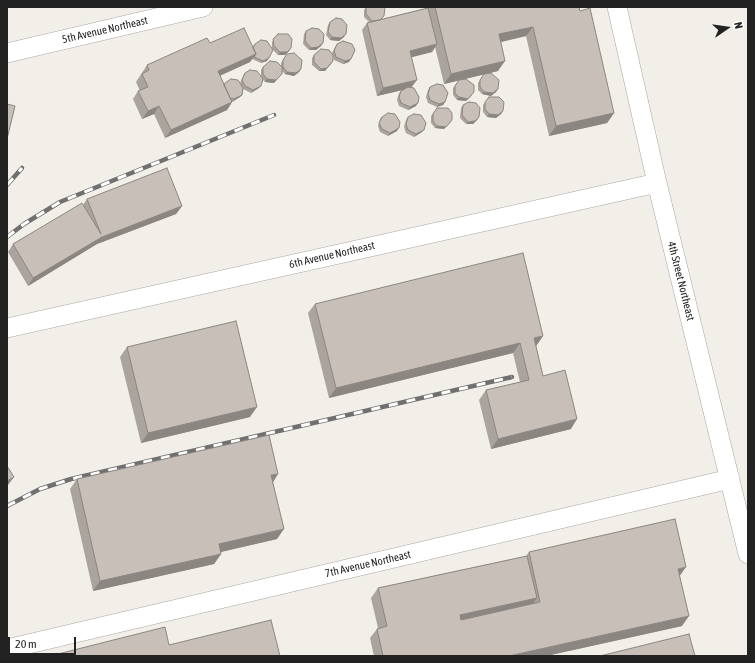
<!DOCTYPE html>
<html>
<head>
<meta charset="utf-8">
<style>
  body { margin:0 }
  #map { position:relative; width:755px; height:663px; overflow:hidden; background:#f2efe9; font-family:"Asap Condensed",sans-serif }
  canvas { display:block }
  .frame { position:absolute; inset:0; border:8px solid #222; pointer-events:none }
  .north { position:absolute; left:707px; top:8px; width:40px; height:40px; -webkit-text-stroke:3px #fff; paint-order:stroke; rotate:77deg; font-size:11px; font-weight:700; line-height:16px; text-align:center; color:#222 }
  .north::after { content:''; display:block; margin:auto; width:14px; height:18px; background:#222; clip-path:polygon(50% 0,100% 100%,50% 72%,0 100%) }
  .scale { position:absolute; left:8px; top:637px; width:68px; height:18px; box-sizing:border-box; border:2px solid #222; border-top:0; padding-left:5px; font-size:12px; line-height:14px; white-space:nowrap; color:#222; -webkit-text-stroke:3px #fff; paint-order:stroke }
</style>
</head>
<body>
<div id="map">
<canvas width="755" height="663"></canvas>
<div class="frame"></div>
<div class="north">N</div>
<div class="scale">20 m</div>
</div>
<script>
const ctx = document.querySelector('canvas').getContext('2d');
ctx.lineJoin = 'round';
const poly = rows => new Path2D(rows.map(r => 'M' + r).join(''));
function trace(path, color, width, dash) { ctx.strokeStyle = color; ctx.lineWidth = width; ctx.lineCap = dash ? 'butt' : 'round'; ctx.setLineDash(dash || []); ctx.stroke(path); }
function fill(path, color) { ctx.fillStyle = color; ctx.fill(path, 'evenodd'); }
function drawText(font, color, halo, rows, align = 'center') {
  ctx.font = font + ' "Asap Condensed",sans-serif'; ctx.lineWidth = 3.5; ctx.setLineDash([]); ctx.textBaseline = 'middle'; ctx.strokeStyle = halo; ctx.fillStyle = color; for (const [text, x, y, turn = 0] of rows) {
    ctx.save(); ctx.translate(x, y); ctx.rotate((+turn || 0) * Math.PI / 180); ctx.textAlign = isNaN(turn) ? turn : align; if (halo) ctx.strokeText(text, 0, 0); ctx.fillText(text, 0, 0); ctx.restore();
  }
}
const minor = poly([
  [617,7,657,183,748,554],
  [7,53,203,7],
  [7,328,657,183],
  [7,649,730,479]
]);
trace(minor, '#a9a9a9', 20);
trace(minor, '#fff', 19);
const rail = poly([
  [7,185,22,168],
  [7,237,24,224,60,202,274,115],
  [7,506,40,489,71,479,512,377]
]);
trace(rail, '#707070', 4.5);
trace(rail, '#fff', 3, [9]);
fill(poly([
  [366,7,382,19,427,8,426,7,579,7,614,113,607,123,549,136,526,36,501,42,498,71,444,84,435,47,432,52,411,57,411,88,416,106,408,110,399,106,397,100,399,93,403,90,377,96,362,30,367,23,369,22,364,17,364,10],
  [330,22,344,37,339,41,330,40,326,35,328,25],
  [306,31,323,43,321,46,316,50,309,50,303,44,304,34],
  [278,34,291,48,289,51,285,55,278,55,272,49,267,61,261,63,252,59,250,62,220,76,224,84,225,83,241,86,240,83,243,76,245,73,261,76,261,70,263,67,281,66,281,63,287,54,301,69,299,72,294,76,285,74,282,71,280,76,274,83,265,82,263,80,259,88,251,93,243,89,242,95,240,97,232,102,227,110,165,138,154,114,142,119,133,99,138,91,140,91,136,82,147,65,210,43,252,47,255,44,272,48,272,42],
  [337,44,349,62,343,64,334,60,333,55,331,64,325,71,319,71,312,65,312,58,314,55,333,55,332,53,335,47],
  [484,74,498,89,496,92,491,96,482,94,478,90,478,83],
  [459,80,472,95,466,101,457,100,453,95,453,88],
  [430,87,445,102,443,105,437,107,428,103,426,97,428,90],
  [489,97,503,111,501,114,496,118,487,117,483,112,483,105],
  [463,105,479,117,477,120,473,124,466,124,460,118,461,108],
  [437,108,452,120,444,129,435,128,431,123,431,116],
  [382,117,397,131,388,136,380,132,378,126,380,119],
  [408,117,422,132,414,137,406,133,404,127,406,120],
  [87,199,182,206,176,214,97,244,28,286,8,252,13,244,83,205],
  [315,304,543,336,536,346,543,376,571,429,491,449,479,400,486,390,520,382,513,353,329,398,308,313],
  [127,347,250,417,141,443,120,357],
  [77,479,273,482,277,539,221,552,221,554,214,564,93,591,70,489],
  [529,552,680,576,682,626,546,656,374,656,370,638,377,629,378,628,371,598,378,588,526,556]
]), '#aba49e');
fill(poly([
  [533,27,526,36,492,44,499,34],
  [346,34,344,37,339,41,330,40,332,37],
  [323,43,321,46,316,50,309,50,311,48],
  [437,44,432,52,405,59,410,51],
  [291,48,289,51,285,55,278,55,280,52],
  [256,54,250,62,212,79,218,71],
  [269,58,267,61,261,63,263,61],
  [351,59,349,62,343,64,345,61],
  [333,61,325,71,319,71,321,69],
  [505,61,498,71,444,84,451,74],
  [301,69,299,72,294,76,285,74,287,72],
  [282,74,274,83,265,82,267,79],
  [417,80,411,88,377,96,383,88],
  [261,86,259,88,251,93,253,90],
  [498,89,496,92,491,96,482,94,484,92],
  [474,92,466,101,457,100,459,97],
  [242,95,240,97,232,102,234,99],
  [232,102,227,110,165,138,171,130],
  [445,102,443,105,437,107,439,104],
  [418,103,416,106,408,110,410,107],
  [159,106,154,114,142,119,148,111],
  [503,111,501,114,496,118,487,117,489,114],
  [614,113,607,123,549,136,556,126],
  [479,117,477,120,473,124,466,124,468,122],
  [452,120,444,129,435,128,437,126],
  [399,128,397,131,388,136,390,133],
  [424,130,422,132,414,137,416,134],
  [182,206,176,214,97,244,28,286,33,278,102,237],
  [543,336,536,346,527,348,534,338],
  [520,343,513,353,329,398,336,388],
  [257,407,250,417,141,443,148,433],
  [577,419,571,429,491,449,498,439],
  [278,474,272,484,271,475],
  [14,477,8,485,7,486,7,481],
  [284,529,277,539,212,554,219,544],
  [221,554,214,564,93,591,100,581],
  [686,567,679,577,678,569],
  [537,598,530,608,453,625,460,615],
  [689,616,682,626,546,656,509,656]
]), '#8b8681');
const building = poly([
  [366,7,385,7,384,16,380,20,372,21,366,14,366,7],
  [435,7,579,7,580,11,590,8,614,113,556,126,533,27,499,34,505,61,451,74,435,7],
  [428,8,437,44,410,51,417,80,383,88,367,23,428,8],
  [336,18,342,19,347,25,346,34,341,38,332,37,328,32,330,22,336,18],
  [244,28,256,54,218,71,232,102,171,130,159,106,148,111,138,91,148,87,142,74,149,70,147,65,207,38,210,43,244,28],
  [312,28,319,29,324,34,323,43,318,47,311,48,305,41,306,31,312,28],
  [278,34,288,34,292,39,291,48,287,52,280,52,274,46,273,39,278,34],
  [261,40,267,41,273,50,269,58,263,61,254,57,256,54,253,48,255,44,261,40],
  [343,41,352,44,355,50,351,59,345,61,336,57,334,51,337,44,343,41],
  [321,49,329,50,333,55,333,61,327,68,321,69,314,62,314,55,321,49],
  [294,53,302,60,301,69,296,73,287,72,283,67,283,60,287,54,294,53],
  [270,61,277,62,282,67,282,74,276,80,267,79,263,74,263,67,270,61],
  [250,70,257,71,263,79,261,86,253,90,245,86,242,80,245,73,250,70],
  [491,73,499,80,498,89,493,93,484,92,480,87,480,80,484,74,491,73],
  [231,79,238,80,243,88,242,95,234,99,230,98,224,85,225,83,231,79],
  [466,79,474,85,474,92,468,99,459,97,455,93,455,86,459,80,466,79],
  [437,84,443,85,448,93,445,102,439,104,430,100,428,94,430,87,437,84],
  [408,87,414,88,419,97,418,103,410,107,401,103,399,97,401,91,408,87],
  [489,97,499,97,504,102,503,111,498,115,489,114,485,109,485,102,489,97],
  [469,102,476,103,480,108,479,117,475,121,468,122,462,115,463,105,469,102],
  [7,104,15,106,7,139,7,104],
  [437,108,448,108,452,113,452,120,446,127,437,126,433,121,433,114,437,108],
  [388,113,395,114,400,122,399,128,390,133,382,129,379,123,382,117,388,113],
  [414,114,421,115,426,123,424,130,416,134,408,130,406,124,408,117,414,114],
  [167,168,182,206,102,237,33,278,13,244,82,203,101,234,87,199,167,168],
  [523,253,543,336,534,338,543,376,565,370,577,419,498,439,486,390,529,380,520,343,336,388,315,304,523,253],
  [236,321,257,407,148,433,127,347,236,321],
  [269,435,278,474,271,475,284,529,219,544,221,554,100,581,77,479,269,435],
  [7,466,14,477,7,481,7,466],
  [675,519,686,567,678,569,689,616,509,656,383,656,377,629,387,626,378,588,527,556,537,598,460,615,461,620,540,602,529,552,675,519],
  [271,620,280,656,50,656,165,627,169,645,271,620],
  [689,634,695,656,600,656,689,634]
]);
fill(building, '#c7bfb8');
trace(building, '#8b8681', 1);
drawText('11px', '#222', '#fff', [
  ["5th Avenue Northeast",105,30,-13],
  ["6th Avenue Northeast",332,255,-13],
  ["4th Street Northeast",681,281,76],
  ["7th Avenue Northeast",368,564,-13]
]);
</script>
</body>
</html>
